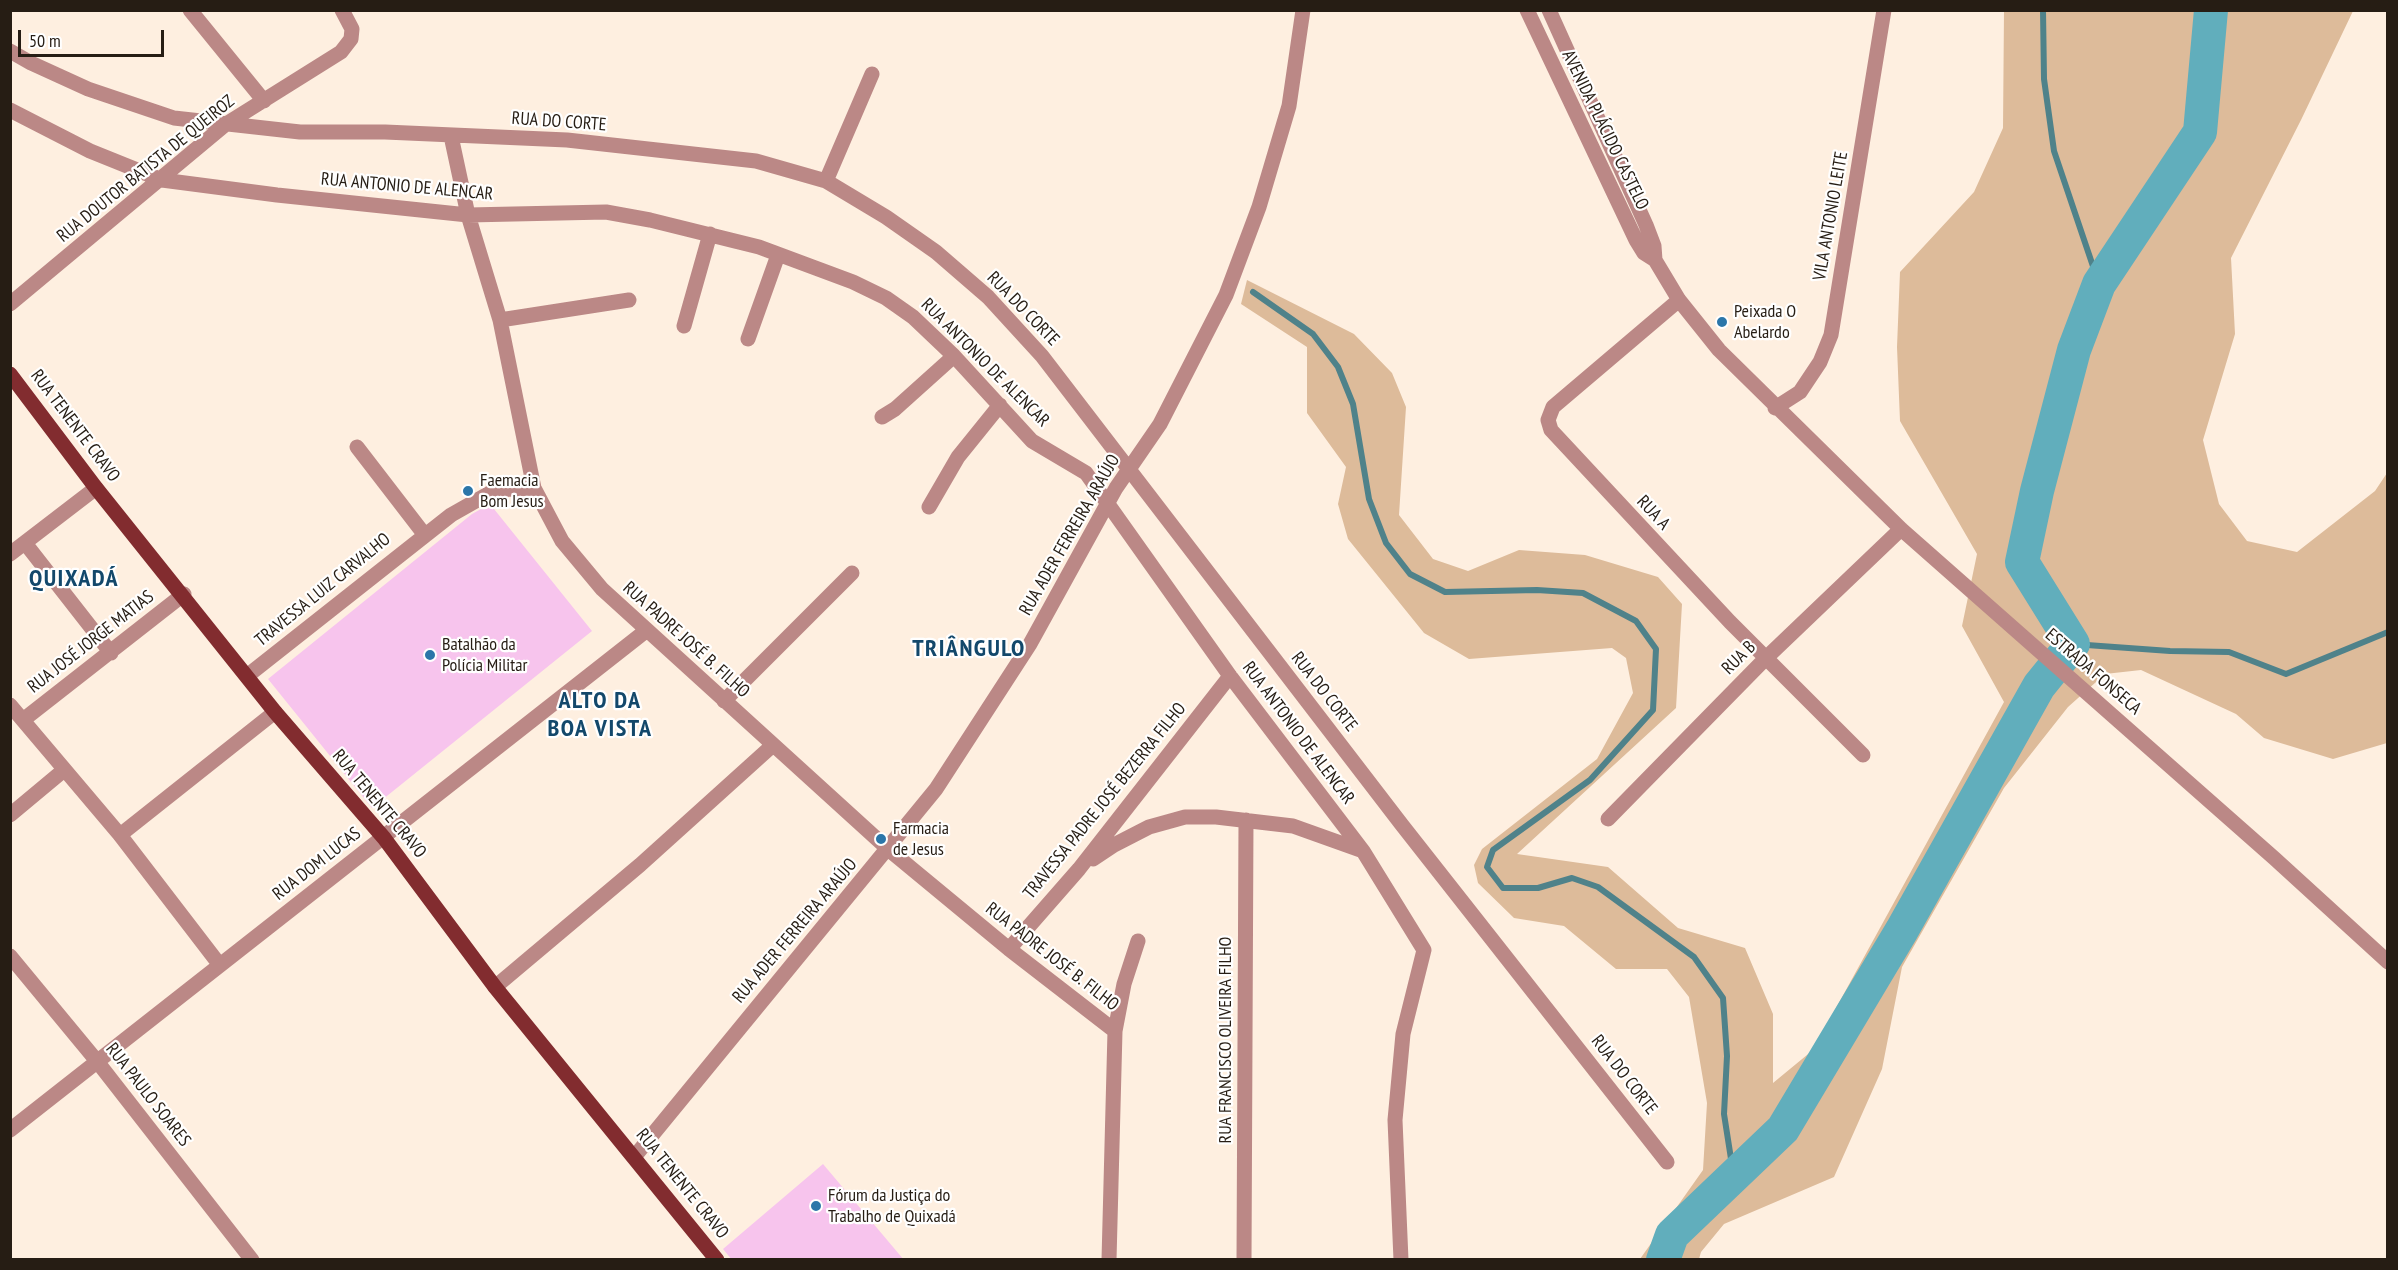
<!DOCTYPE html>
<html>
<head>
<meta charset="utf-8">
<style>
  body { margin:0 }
  #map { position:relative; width:2398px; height:1270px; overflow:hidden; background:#feefe0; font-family:"PT Sans Narrow",sans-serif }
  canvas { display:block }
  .frame { position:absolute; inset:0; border:12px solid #261d14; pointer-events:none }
  .scale { position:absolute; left:18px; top:30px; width:146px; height:27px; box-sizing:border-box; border:3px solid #261d14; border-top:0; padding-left:8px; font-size:18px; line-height:21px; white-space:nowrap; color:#261d14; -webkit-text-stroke:4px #fff; paint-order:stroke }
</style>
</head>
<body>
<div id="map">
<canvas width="2398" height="1270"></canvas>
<div class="frame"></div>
<div class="scale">50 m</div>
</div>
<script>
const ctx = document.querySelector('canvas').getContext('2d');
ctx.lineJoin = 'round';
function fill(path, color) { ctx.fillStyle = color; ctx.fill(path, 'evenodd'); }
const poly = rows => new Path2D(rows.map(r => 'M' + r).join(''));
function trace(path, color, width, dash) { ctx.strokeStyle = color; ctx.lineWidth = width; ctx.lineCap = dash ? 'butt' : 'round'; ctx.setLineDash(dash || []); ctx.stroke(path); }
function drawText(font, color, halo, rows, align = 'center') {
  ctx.font = font + ' "PT Sans Narrow",sans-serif'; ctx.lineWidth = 4.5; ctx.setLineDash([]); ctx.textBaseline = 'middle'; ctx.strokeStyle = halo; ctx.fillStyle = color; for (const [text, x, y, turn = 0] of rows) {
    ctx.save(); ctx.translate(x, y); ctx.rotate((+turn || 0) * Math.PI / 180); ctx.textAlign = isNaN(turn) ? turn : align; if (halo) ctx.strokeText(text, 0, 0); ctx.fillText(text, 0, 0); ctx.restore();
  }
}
fill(poly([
  [2004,11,2353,11,2301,120,2231,258,2235,334,2203,440,2219,504,2247,541,2297,552,2375,491,2387,473,2387,743,2333,759,2264,738,2236,714,2141,670,2105,674,2068,707,2004,788,1902,967,1882,1069,1834,1177,1724,1224,1701,1252,1699,1259,1640,1259,1703,1170,1707,1103,1689,997,1667,969,1616,969,1564,926,1514,918,1478,883,1474,865,1482,849,1597,759,1633,693,1626,658,1612,648,1469,659,1424,633,1348,539,1338,504,1346,467,1307,413,1307,347,1241,304,1247,280,1354,334,1392,373,1406,407,1399,515,1433,559,1468,571,1519,550,1585,555,1658,577,1682,604,1676,708,1517,854,1608,867,1678,928,1745,948,1773,1014,1773,1083,1813,1050,2004,702,1962,626,1977,554,1900,421,1897,347,1900,272,1974,192,2003,128]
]), '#ddbb9a');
trace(poly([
  [2043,10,2044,79,2054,151,2099,284],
  [1253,292,1313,334,1338,367,1353,404,1369,499,1386,543,1410,574,1445,592,1537,590,1583,593,1636,621,1656,649,1653,710,1590,780,1493,850,1487,867,1503,888,1538,888,1572,878,1598,887,1694,957,1723,998,1727,1056,1724,1114,1734,1178],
  [2073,644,2170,651,2229,652,2286,674,2388,632]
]), '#4f828a', 6);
trace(poly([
  [1663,1260,1672,1235,1783,1129,1902,930,2039,686,2073,644,2022,562,2037,491,2074,350,2099,284,2200,132,2211,10]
]), '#61aebc', 34);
fill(poly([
  [490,504,592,631,372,808,268,679,472,514],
  [823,1164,904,1260,732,1260,723,1249]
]), '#f7c4ed');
trace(poly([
  [190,10,264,101],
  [1527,10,1636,240,1644,253,1655,260,1679,300,1719,350,1901,529,2274,858,2388,962],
  [1549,10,1646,225,1654,246,1655,260],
  [10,51,31,63,88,89,174,118,300,132,385,132,567,140,756,161,826,181,886,217,936,252,988,297,1042,356,1402,825,1667,1162],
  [10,110,90,151,162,180,277,195,468,215,606,212,650,220,759,247,853,282,886,298,913,317,954,356,1032,441,1086,473,1230,676,1363,851,1424,950,1403,1034,1395,1120,1401,1260],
  [451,136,468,215,500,320,534,488,562,541,602,589,888,849,1009,949,1115,1031],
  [826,181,872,74],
  [1679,300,1553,407,1548,420,1551,430,1730,622,1863,755],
  [10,304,226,124,341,52,351,39,352,29,342,10],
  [500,320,629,300],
  [684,326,710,234],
  [748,339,778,255],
  [1775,408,1800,392,1820,362,1831,335,1884,10],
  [882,417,895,409,954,356],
  [357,447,424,534],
  [929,507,958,457,1000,405],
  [25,543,111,653],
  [10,554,96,488],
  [247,676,451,515,495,490,534,488],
  [724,701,852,573],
  [10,705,120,835,219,964],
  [23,720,184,594],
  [10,815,64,770],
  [1608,819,1766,658,1901,529],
  [120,835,275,712],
  [1093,859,1114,845,1149,827,1185,817,1216,817,1293,826,1363,851],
  [1009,949,1079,869,1230,676],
  [10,956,96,1060,252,1260],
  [495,987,640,865,773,745],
  [10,1130,647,630],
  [635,1156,936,789,1030,644,1116,488,1160,424,1226,295,1259,207,1289,106,1303,10],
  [1109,1260,1115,1031,1124,984,1138,941],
  [1244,1260,1246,820]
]), '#bb8886', 15);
trace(poly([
  [10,374,96,488,275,712,384,838,495,987,717,1260]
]), '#822c2f', 15);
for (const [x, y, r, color] of [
  [1722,322,6,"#2b76a9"],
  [468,491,6,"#2b76a9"],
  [430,655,6,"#2b76a9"],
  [881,839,6,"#2b76a9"],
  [816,1206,6,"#2b76a9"]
]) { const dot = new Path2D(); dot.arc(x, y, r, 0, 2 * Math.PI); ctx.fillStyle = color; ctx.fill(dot); trace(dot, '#fff', 2); }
drawText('18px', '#261d14', '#fff', [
  ["RUA DO CORTE",559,122,4],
  ["AVENIDA PLÁCIDO CASTELO",1605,130,64],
  ["RUA DOUTOR BATISTA DE QUEIROZ",146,169,-39],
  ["RUA ANTONIO DE ALENCAR",407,187,5],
  ["VILA ANTONIO LEITE",1831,216,-80],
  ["RUA DO CORTE",1023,309,46],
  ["RUA ANTONIO DE ALENCAR",985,363,45],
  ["RUA TENENTE CRAVO",75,426,53],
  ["RUA A",1653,513,47],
  ["RUA ADER FERREIRA ARAÚJO",1070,535,-60],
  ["TRAVESSA LUIZ CARVALHO",323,590,-39],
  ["RUA PADRE JOSÉ B. FILHO",686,640,42],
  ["RUA JOSÉ JORGE MATIAS",91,642,-38],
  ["RUA B",1739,658,-45],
  ["ESTRADA FONSECA",2093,672,41],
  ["RUA DO CORTE",1324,692,52],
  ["RUA ANTONIO DE ALENCAR",1298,733,53],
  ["TRAVESSA PADRE JOSÉ BEZERRA FILHO",1105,801,-51],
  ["RUA TENENTE CRAVO",379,804,50],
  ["RUA DOM LUCAS",317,864,-38],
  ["RUA ADER FERREIRA ARAÚJO",795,931,-50],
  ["RUA PADRE JOSÉ B. FILHO",1052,957,38],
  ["RUA FRANCISCO OLIVEIRA FILHO",1226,1040,-90],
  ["RUA DO CORTE",1624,1075,52],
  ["RUA PAULO SOARES",148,1095,52],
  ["RUA TENENTE CRAVO",682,1184,51]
]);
drawText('18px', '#261d14', '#fff', [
  ["Peixada O",1734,312],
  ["Abelardo",1734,333],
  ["Faemacia",480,481],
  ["Bom Jesus",480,502],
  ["Batalhão da",442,645],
  ["Polícia Militar",442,666],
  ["Farmacia",893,829],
  ["de Jesus",893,850],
  ["Fórum da Justiça do",828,1196],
  ["Trabalho de Quixadá",828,1217]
], 'left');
ctx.letterSpacing = '1.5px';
drawText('bold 24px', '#13486b', '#fff', [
  ["QUIXADÁ",74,579],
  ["TRIÂNGULO",969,649],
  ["ALTO DA",600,701],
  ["BOA VISTA",600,729]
]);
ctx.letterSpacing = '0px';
</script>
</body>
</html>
